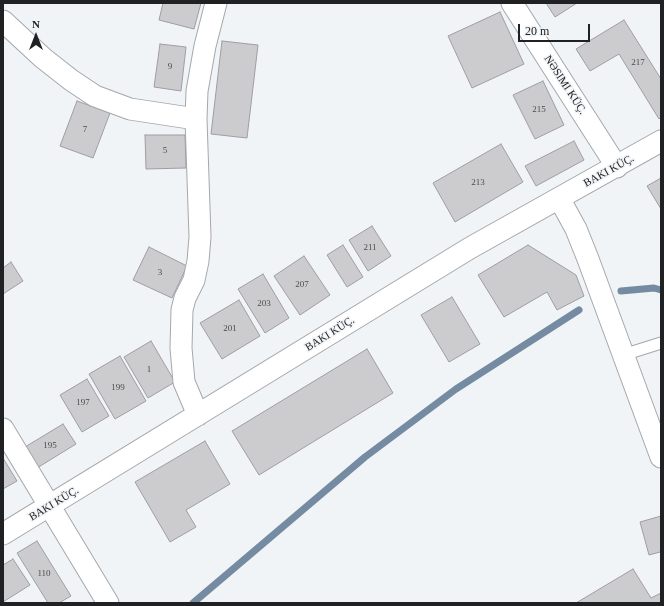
<!DOCTYPE html>
<html>
<head>
<meta charset="utf-8">
<style>
  body { margin:0 }
  #map { position:relative; width:664px; height:606px; overflow:hidden; background:#f1f4f7; font-family:"Times New Roman",serif }
  canvas { display:block }
  .frame { position:absolute; inset:0; border:4px solid #202122; pointer-events:none }
  .north { position:absolute; left:16px; top:16px; width:40px; height:40px; -webkit-text-stroke:3px #f1f4f7; paint-order:stroke; rotate:0deg; font-size:11px; font-weight:700; line-height:16px; text-align:center; color:#202122 }
  .north::after { content:''; display:block; margin:auto; width:14px; height:18px; background:#202122; clip-path:polygon(50% 0,100% 100%,50% 72%,0 100%) }
  .scale { position:absolute; left:518px; top:24px; width:72px; height:18px; box-sizing:border-box; border:2px solid #202122; border-top:0; padding-left:5px; font-size:12px; line-height:14px; white-space:nowrap; color:#202122; -webkit-text-stroke:3px #f1f4f7; paint-order:stroke }
</style>
</head>
<body>
<div id="map">
<canvas width="664" height="606"></canvas>
<div class="frame"></div>
<div class="north">N</div>
<div class="scale">20 m</div>
</div>
<script>
const ctx = document.querySelector('canvas').getContext('2d');
ctx.lineJoin = 'round';
const poly = rows => new Path2D(rows.map(r => 'M' + r).join(''));
function trace(path, color, width, dash) { ctx.strokeStyle = color; ctx.lineWidth = width; ctx.lineCap = dash ? 'butt' : 'round'; ctx.setLineDash(dash || []); ctx.stroke(path); }
function fill(path, color) { ctx.fillStyle = color; ctx.fill(path, 'evenodd'); }
function drawText(font, color, halo, rows, align = 'center') {
  ctx.font = font + ' "Times New Roman",serif'; ctx.lineWidth = 3; ctx.setLineDash([]); ctx.textBaseline = 'middle'; ctx.strokeStyle = halo; ctx.fillStyle = color; for (const [text, x, y, turn = 0] of rows) {
    ctx.save(); ctx.translate(x, y); ctx.rotate((+turn || 0) * Math.PI / 180); ctx.textAlign = isNaN(turn) ? turn : align; if (halo) ctx.strokeText(text, 0, 0); ctx.fillText(text, 0, 0); ctx.restore();
  }
}
trace(poly([
  [621,291,654,288,661,290],
  [193,603,365,457,456,389,579,310]
]), '#758ba1', 7);
const building = poly([
  [163,3,201,3,194,29,159,20,163,3],
  [546,3,577,3,555,17,546,3],
  [500,12,524,64,472,88,448,36,500,12],
  [624,20,661,79,661,117,659,119,619,54,590,71,576,49,624,20],
  [222,41,258,45,247,138,211,134,222,41],
  [160,44,186,47,181,91,154,87,160,44],
  [543,81,564,125,535,139,513,95,543,81],
  [77,101,110,113,93,158,60,146,77,101],
  [145,135,185,135,186,168,146,169,145,135],
  [574,141,584,160,536,186,525,166,574,141],
  [501,144,523,182,455,222,433,183,501,144],
  [661,178,661,209,647,186,661,178],
  [372,226,391,256,368,271,349,240,372,226],
  [343,245,363,277,347,287,327,255,343,245],
  [528,245,576,275,584,296,557,310,547,292,504,317,478,275,528,245],
  [149,247,187,266,172,298,133,280,149,247],
  [304,256,330,295,300,315,274,276,304,256],
  [11,262,23,281,3,294,3,268,11,262],
  [263,274,289,318,265,333,238,289,263,274],
  [452,297,480,344,449,362,421,315,452,297],
  [239,300,260,336,222,359,200,323,239,300],
  [151,341,175,382,148,398,124,357,151,341],
  [367,349,393,393,259,475,232,431,367,349],
  [120,356,146,401,115,419,89,374,120,356],
  [87,379,109,416,82,432,60,395,87,379],
  [63,424,76,444,37,468,25,447,63,424],
  [205,441,230,484,186,510,196,527,170,542,135,482,205,441],
  [3,458,17,481,3,489,3,458],
  [661,516,661,555,660,552,649,555,640,522,661,516],
  [37,541,71,596,59,603,48,603,17,553,37,541],
  [13,559,30,585,3,602,3,565,13,559],
  [633,569,651,598,661,593,661,603,576,603,633,569]
]);
fill(building, '#cccbce');
trace(building, '#9f9da1', 1);
const service = poly([
  [623,355,661,343]
]);
const minor = poly([
  [512,3,617,167],
  [3,21,43,58,71,80,95,96,130,109,196,119],
  [559,198,576,229,588,259,661,457],
  [198,415,184,382,181,348,182,310,185,298,194,280,198,261,200,237,196,119,197,91,205,46,216,3],
  [3,429,108,603],
  [3,534,470,248,661,141]
]);
trace(service, '#a5a8ab', 13);
trace(minor, '#a5a8ab', 23);
trace(service, '#fff', 11);
trace(minor, '#fff', 21);
drawText('9px', '#4b4c4d', null, [
  ["217",638,63],
  ["9",170,67],
  ["215",539,110],
  ["7",85,130],
  ["5",165,151],
  ["213",478,183],
  ["211",370,248],
  ["3",160,273],
  ["207",302,285],
  ["203",264,304],
  ["201",230,329],
  ["1",149,370],
  ["199",118,388],
  ["197",83,403],
  ["195",50,446],
  ["110",44,574]
]);
drawText('11px', '#202122', '#f1f4f7', [
  ["NƏSIMI KÜÇ.",565,85,57],
  ["BAKI KÜÇ.",609,171,-29],
  ["BAKI KÜÇ.",330,334,-32],
  ["BAKI KÜÇ.",54,504,-31]
]);
</script>
</body>
</html>
